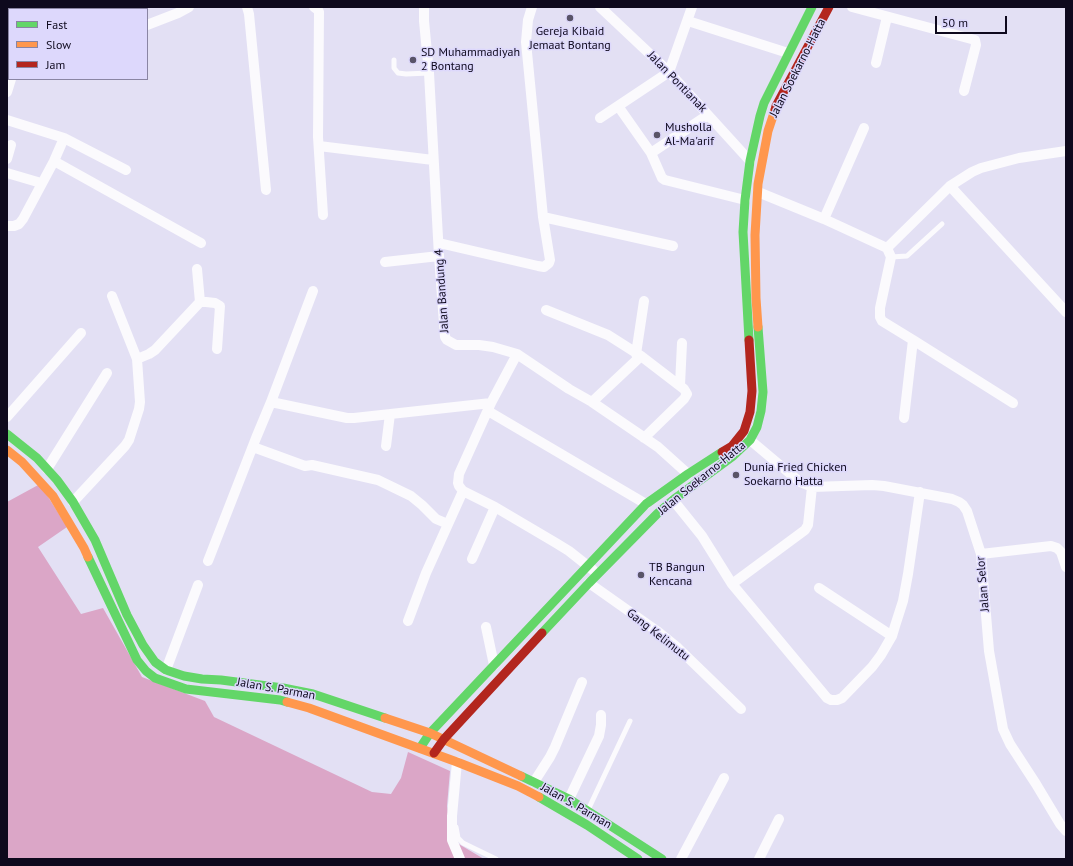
<!DOCTYPE html>
<html>
<head>
<meta charset="utf-8">
<style>
  body { margin:0 }
  #map { position:relative; width:1073px; height:866px; overflow:hidden; background:#e3e0f4; font-family:"PT Sans",sans-serif }
  canvas { display:block }
  .frame { position:absolute; inset:0; border:8px solid #0e091d; pointer-events:none }
  .legend { position:absolute; left:8px; top:8px; width:140px; height:72px; box-sizing:border-box; background:#ddd8fc; border:1px solid #8a85a3; margin:0; padding:5px 7px; list-style:none; font-size:12px; color:#0e091d }
  .legend li { display:flex; align-items:center; gap:8px; height:20px }
  .legend b { width:20px; border:1px solid #8a85a3 }
  .scale { position:absolute; left:935px; top:16px; width:72px; height:18px; box-sizing:border-box; border:2px solid #0e091d; border-top:0; padding-left:5px; font-size:12px; line-height:14px; white-space:nowrap; color:#0e091d; -webkit-text-stroke:3px #ddd8fc; paint-order:stroke }
</style>
</head>
<body>
<div id="map">
<canvas width="1073" height="866"></canvas>
<div class="frame"></div>
<ul class="legend">
<li><b style="height:5px;background:#63d668"></b>Fast</li>
<li><b style="height:5px;background:#ff974d"></b>Slow</li>
<li><b style="height:5px;background:#b3261e"></b>Jam</li>
</ul>
<div class="scale">50 m</div>
</div>
<script>
const ctx = document.querySelector('canvas').getContext('2d');
ctx.lineJoin = 'round';
function fill(path, color) { ctx.fillStyle = color; ctx.fill(path, 'evenodd'); }
const poly = rows => new Path2D(rows.map(r => 'M' + r).join(''));
function trace(path, color, width, dash) { ctx.strokeStyle = color; ctx.lineWidth = width; ctx.lineCap = dash ? 'butt' : 'round'; ctx.setLineDash(dash || []); ctx.stroke(path); }
function drawText(font, color, halo, rows, align = 'center') {
  ctx.font = font + ' "PT Sans",sans-serif'; ctx.lineWidth = 3; ctx.setLineDash([]); ctx.textBaseline = 'middle'; ctx.strokeStyle = halo; ctx.fillStyle = color; for (const [text, x, y, turn = 0] of rows) {
    ctx.save(); ctx.translate(x, y); ctx.rotate((+turn || 0) * Math.PI / 180); ctx.textAlign = isNaN(turn) ? turn : align; if (halo) ctx.strokeText(text, 0, 0); ctx.fillText(text, 0, 0); ctx.restore();
  }
}
fill(poly([
  [40,484,67,527,38,547,81,614,103,608,142,677,205,701,214,717,372,792,391,794,401,778,408,752,450,771,447,806,452,840,484,859,7,859,7,502]
]), '#dba6c7');
trace(poly([
  [23,9,24,7],
  [7,30,9,31],
  [7,53,9,48],
  [394,60,394,68,398,73,406,74,429,73],
  [891,257,907,256,942,224],
  [588,810,630,721],
  [456,827,458,838,463,843,496,859]
]), '#fbfafd', 5);
trace(poly([
  [247,7,249,14,266,190],
  [314,7,318,10,319,12,318,137,323,215],
  [424,7,424,21,429,73,439,256,445,337,447,340,456,345,479,345,493,347,517,354,569,389,592,402,658,447,688,474],
  [600,7,669,72,750,161],
  [852,7,975,40,976,45,964,91],
  [688,21,788,53],
  [147,25,178,13,189,7],
  [876,63,887,17],
  [7,92,11,79],
  [618,106,651,153,662,178,665,180,745,200],
  [600,118,669,72,692,7],
  [7,120,64,138,54,161,23,219,19,224,14,226,7,226],
  [64,138,126,170],
  [319,146,433,160],
  [651,153,708,115],
  [7,159,11,145],
  [54,161,201,243],
  [7,173,41,183],
  [950,186,1066,312],
  [758,192,824,219,887,248,950,186,972,172,981,168,1019,158,1066,151],
  [543,217,673,246],
  [824,219,864,128],
  [439,243,538,266,544,267,549,263,550,260,543,217,526,42,528,20,532,7],
  [887,248,891,257,880,308,880,317,882,321,913,340,904,418],
  [385,262,439,256],
  [197,269,200,302],
  [546,310,608,335,641,356,684,389,687,394,684,399,644,438],
  [913,340,1013,403],
  [517,354,491,403,459,474,458,483,459,486,463,491,495,507,556,543,569,551,593,570],
  [636,354,644,301],
  [137,359,149,354,155,350,200,302,206,302,215,303,220,306,217,349],
  [680,385,682,343],
  [271,402,313,291],
  [592,402,641,356],
  [488,411,646,504],
  [7,417,81,333],
  [750,440,800,482,812,487,872,485,884,486,952,499,959,502,963,505,967,511,981,554,989,651,1003,729,1010,744,1036,784,1060,824,1066,831],
  [386,446,390,414],
  [253,447,305,466,312,465,378,480,411,496,422,505,436,519,448,524],
  [47,469,107,373],
  [673,500,702,536,732,584,827,698,831,700,837,700,842,698,872,667,881,655,892,636,895,626,903,601,908,574,920,492],
  [73,502,125,446,129,440,139,409,140,402,137,359,112,296],
  [981,554,1051,546,1057,548,1061,552,1066,567],
  [472,559,495,507],
  [208,561,256,438,271,402,347,418,354,418,491,403],
  [589,583,657,631,678,648,741,709],
  [732,584,805,530,808,525,812,487],
  [819,588,892,636],
  [408,621,426,573,463,491],
  [486,627,494,665],
  [166,670,198,585],
  [457,762,452,816,452,840,460,859],
  [534,782,550,757,555,747,582,682],
  [569,799,599,736,601,725,601,715],
  [681,859,724,778],
  [759,859,779,819]
]), '#fbfafd', 10);
trace(poly([
  [749,340,743,232,745,200,750,161,760,116,764,103,812,7],
  [7,434,37,458,57,480,73,502,95,540,127,615,143,645,155,662,166,670,184,676,202,679,221,680,283,688,313,694,385,718],
  [88,557,137,660,146,671,155,678,186,689,280,700,287,702],
  [542,633,589,583,657,514,673,500,733,456,750,440,757,427,761,411,763,392,758,327],
  [420,748,430,733,646,504,688,474,722,452],
  [521,776,569,799,662,859],
  [539,797,587,825,638,859]
]), '#63d668', 9);
trace(poly([
  [758,327,756,298,755,235,758,184,768,131,775,110],
  [7,450,22,462,53,496,84,548,88,557],
  [287,702,309,708,457,762,518,786,539,797],
  [385,718,430,733,521,776]
]), '#ff974d', 9);
trace(poly([
  [775,110,776,106,829,7],
  [722,452,732,446,744,431,750,412,752,391,749,340],
  [434,753,444,739,542,633]
]), '#b3261e', 9);
for (const [x, y, r, color] of [
  [570,18,4,"#595468"],
  [413,60,4,"#595468"],
  [657,135,4,"#595468"],
  [736,475,4,"#595468"],
  [641,575,4,"#595468"]
]) { const dot = new Path2D(); dot.arc(x, y, r, 0, 2 * Math.PI); ctx.fillStyle = color; ctx.fill(dot); trace(dot, '#ddd8fc', 1.5); }
drawText('12px', '#0e091d', '#ddd8fc', [
  ["Gereja Kibaid",570,32,"center"],
  ["Jemaat Bontang",570,46,"center"],
  ["SD Muhammadiyah",421,53],
  ["2 Bontang",421,67],
  ["Musholla",665,128],
  ["Al-Ma'arif",665,142],
  ["Dunia Fried Chicken",744,468],
  ["Soekarno Hatta",744,482],
  ["TB Bangun",649,568],
  ["Kencana",649,582]
], 'left');
drawText('12px', '#0e091d', '#ddd8fc', [
  ["Jalan Soekarno-Hatta",798,68,-63],
  ["Jalan Pontianak",677,82,46],
  ["Jalan Bandung 4",442,291,-94],
  ["Jalan Soekarno-Hatta",702,478,-39],
  ["Jalan Selor",983,584,-95],
  ["Gang Kelimutu",658,635,38],
  ["Jalan S. Parman",276,689,10],
  ["Jalan S. Parman",576,806,30]
]);
</script>
</body>
</html>
